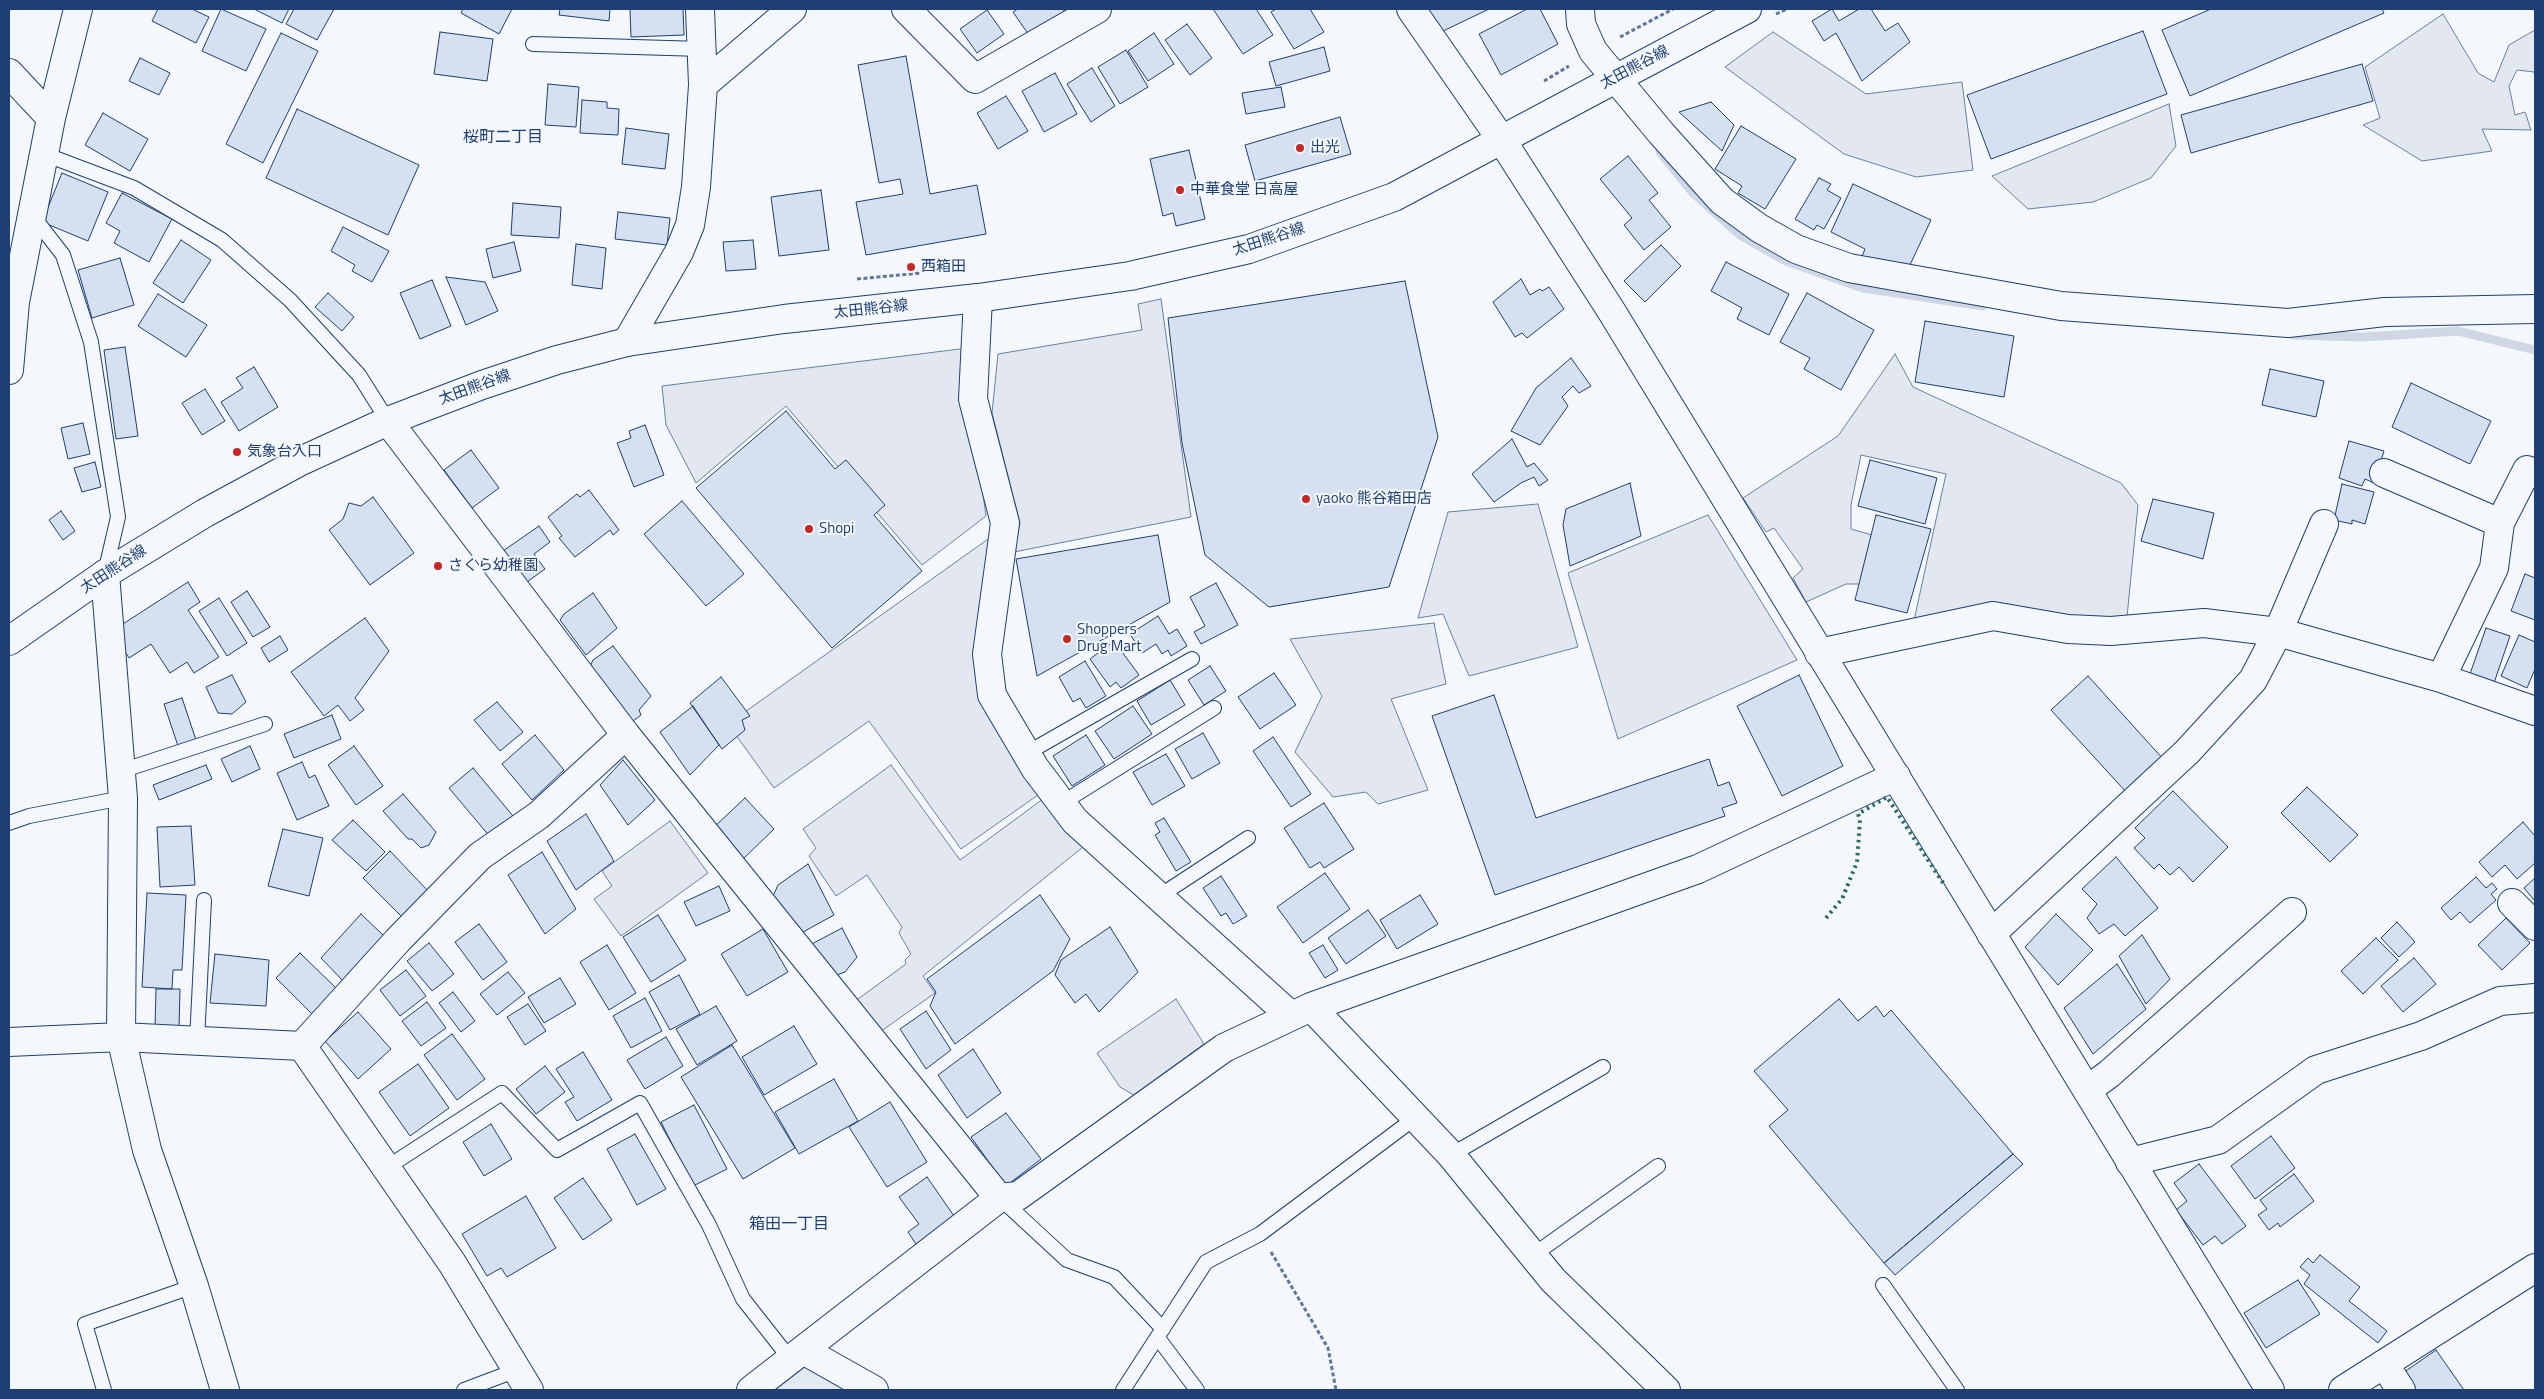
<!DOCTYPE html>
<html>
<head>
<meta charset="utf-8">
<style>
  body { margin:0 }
  #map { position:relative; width:2544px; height:1399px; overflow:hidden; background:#f4f7fb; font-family:"Titillium Web",sans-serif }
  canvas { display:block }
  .frame { position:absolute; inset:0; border:10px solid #1d3f73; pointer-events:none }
</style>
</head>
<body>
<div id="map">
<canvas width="2544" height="1399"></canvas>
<div class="frame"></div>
</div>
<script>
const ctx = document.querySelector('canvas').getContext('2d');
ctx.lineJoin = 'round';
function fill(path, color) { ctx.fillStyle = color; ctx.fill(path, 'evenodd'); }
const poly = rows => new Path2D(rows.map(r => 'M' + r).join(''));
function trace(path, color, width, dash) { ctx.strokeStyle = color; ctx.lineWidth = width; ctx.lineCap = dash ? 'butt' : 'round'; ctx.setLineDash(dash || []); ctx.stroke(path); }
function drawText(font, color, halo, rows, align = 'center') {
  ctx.font = font + ' "Titillium Web","Noto Sans JP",sans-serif'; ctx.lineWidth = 4; ctx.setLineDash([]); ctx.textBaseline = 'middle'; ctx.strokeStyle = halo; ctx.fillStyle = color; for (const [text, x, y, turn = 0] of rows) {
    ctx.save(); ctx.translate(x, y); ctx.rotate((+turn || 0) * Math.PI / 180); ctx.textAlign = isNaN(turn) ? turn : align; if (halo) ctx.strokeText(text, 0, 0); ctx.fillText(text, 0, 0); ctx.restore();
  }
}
const green = poly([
  [806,1366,849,1390,775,1390,806,1366]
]);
fill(green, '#e3e9f0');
trace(green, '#687fa3', 1);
const parking = poly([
  [2443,14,2478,73,2494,82,2509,45,2535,30,2535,76,2534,72,2517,70,2509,86,2515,115,2525,112,2531,130,2482,129,2492,151,2422,161,2363,125,2380,118,2365,67,2443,14],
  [1773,32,1866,94,1962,82,1973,170,1916,177,1844,154,1725,67,1773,32],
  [2169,104,2176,146,2151,178,2093,202,2028,209,1992,176,2169,104],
  [1161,299,1191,517,1014,552,1020,523,992,413,998,354,1142,330,1138,304,1161,299],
  [968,348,962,412,983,494,986,516,922,565,786,406,696,483,666,425,662,386,968,348],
  [1895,354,1913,387,2121,483,2138,505,2127,617,1913,625,1946,474,1861,455,1851,505,1851,529,1872,535,1860,584,1846,584,1806,602,1793,578,1803,569,1774,528,1766,532,1743,498,1838,436,1895,354],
  [1538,504,1578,647,1469,676,1443,614,1418,618,1448,512,1538,504],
  [1708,515,1797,660,1618,739,1568,573,1708,515],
  [991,537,976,670,1020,767,1038,795,961,849,869,721,774,788,728,724,991,537],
  [1434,623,1446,684,1391,699,1428,790,1378,804,1366,792,1333,797,1295,752,1322,696,1290,639,1434,623],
  [891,765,960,860,1043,799,1083,847,923,976,935,993,870,1039,847,1007,906,964,905,960,911,954,899,933,902,927,867,875,836,896,809,856,816,848,803,829,891,765],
  [670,821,708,873,621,936,594,899,612,886,602,871,670,821],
  [1176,999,1204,1044,1134,1095,1120,1087,1097,1053,1176,999]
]);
fill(parking, '#e3e8f0');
trace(parking, '#687fa3', 1);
trace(poly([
  [1660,152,1693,193,1740,235,1786,261,1863,288,1983,306],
  [2292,335,2363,337,2458,331,2535,350]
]), '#cfd7e4', 9);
const building = poly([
  [158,9,192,9,209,17,196,43,152,21,158,9],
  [221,9,266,29,246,71,202,51,221,9],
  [254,9,289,9,282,23,254,9],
  [294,9,334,9,317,40,286,24,294,9],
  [463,9,512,9,499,34,461,13,463,9],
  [560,9,610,9,609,21,559,15,560,9],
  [630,9,683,9,684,35,631,37,630,9],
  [1018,9,1063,9,1068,17,1033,41,1013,12,1018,9],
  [1213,9,1256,9,1273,35,1243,54,1213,9],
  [1276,9,1310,9,1324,32,1294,49,1271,12,1276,9],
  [1427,9,1489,9,1439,33,1427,9],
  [1527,9,1540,9,1558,44,1501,75,1479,34,1527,9],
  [1832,9,1839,21,1859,9,1871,9,1885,31,1898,23,1910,42,1862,81,1836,33,1824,41,1812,21,1832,9],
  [2211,9,2382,9,2384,13,2190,96,2162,30,2211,9],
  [987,10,1004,34,977,53,960,29,987,10],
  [1187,24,1212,58,1190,75,1165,40,1187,24],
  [2143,31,2167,94,1991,159,1967,95,2143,31],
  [440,32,493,39,487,81,434,74,440,32],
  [281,33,318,51,263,163,226,144,281,33],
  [1154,33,1174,64,1148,81,1128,51,1154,33],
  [1324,47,1330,71,1276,86,1269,62,1324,47],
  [1126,50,1148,87,1120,104,1098,67,1126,50],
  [906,56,930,194,977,185,986,234,866,255,856,202,903,194,900,179,879,183,858,65,906,56],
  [140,58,170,73,159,95,129,81,140,58],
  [2362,64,2373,101,2191,153,2181,115,2362,64],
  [1092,68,1115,106,1091,122,1067,84,1092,68],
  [1055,73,1077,114,1044,132,1022,91,1055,73],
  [548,84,579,87,576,127,545,125,548,84],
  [1281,87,1285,107,1246,114,1242,93,1281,87],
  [1006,96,1028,131,998,149,977,113,1006,96],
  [582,100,607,102,607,108,619,109,618,135,580,133,582,100],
  [1711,102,1734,125,1722,151,1679,112,1711,102],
  [297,109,419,165,388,235,266,178,297,109],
  [103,113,148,139,130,171,85,145,103,113],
  [1340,117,1351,154,1255,181,1245,145,1340,117],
  [1741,126,1796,159,1765,209,1738,193,1742,186,1715,169,1741,126],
  [626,128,669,134,665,169,622,164,626,128],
  [1189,150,1205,219,1176,226,1173,213,1163,216,1150,159,1189,150],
  [1628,156,1658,193,1649,200,1671,227,1644,250,1624,225,1632,218,1600,179,1628,156],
  [62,173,108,192,88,241,42,222,62,173],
  [1819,178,1831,184,1827,190,1841,198,1824,229,1817,225,1814,230,1795,219,1819,178],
  [1853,184,1931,220,1909,267,1861,259,1865,249,1831,232,1853,184],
  [821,190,829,250,779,256,771,197,821,190],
  [122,193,172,219,149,262,114,243,120,231,106,223,122,193],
  [513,203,561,207,559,238,511,235,513,203],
  [618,212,670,218,667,245,615,239,618,212],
  [343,227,389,251,372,282,352,271,355,265,331,251,343,227],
  [181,240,211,260,183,303,153,283,181,240],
  [753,240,756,269,726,271,723,242,753,240],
  [514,242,521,271,493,278,486,249,514,242],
  [576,244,606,248,602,289,572,285,576,244],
  [1661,245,1681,266,1645,302,1624,281,1661,245],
  [120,258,134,305,92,318,78,270,120,258],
  [1726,262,1789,294,1769,335,1737,319,1742,308,1711,291,1726,262],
  [446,277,485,282,498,311,466,325,446,277],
  [1521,279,1530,295,1540,289,1542,291,1549,287,1564,309,1527,338,1522,333,1515,337,1493,302,1521,279],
  [432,280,451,326,420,339,400,293,432,280],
  [1405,281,1438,437,1389,587,1269,607,1205,555,1182,443,1168,318,1405,281],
  [328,293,354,317,342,331,315,307,328,293],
  [1807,293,1874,330,1841,390,1804,369,1810,358,1780,342,1807,293],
  [158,294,207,325,186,357,138,326,158,294],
  [1925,321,2014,336,2004,397,1915,382,1925,321],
  [125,347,138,436,116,439,104,350,125,347],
  [1571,358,1591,386,1579,393,1573,386,1562,397,1568,406,1540,445,1511,431,1536,388,1571,358],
  [254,367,278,407,239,431,221,402,243,388,236,378,254,367],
  [2270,369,2324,381,2316,417,2262,405,2270,369],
  [2411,383,2491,421,2470,464,2392,427,2411,383],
  [205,389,225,421,202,435,182,403,205,389],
  [786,411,835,469,846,460,885,505,874,515,922,571,832,648,696,488,786,411],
  [83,423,90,454,68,459,61,428,83,423],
  [645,425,664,475,634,487,617,443,631,438,629,431,645,425],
  [1512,439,1527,467,1534,463,1548,480,1539,486,1534,477,1521,483,1494,502,1472,474,1512,439],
  [2349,441,2384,451,2374,483,2365,479,2362,486,2339,478,2349,441],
  [471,450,499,488,472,508,444,470,471,450],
  [1870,460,1937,478,1925,524,1858,506,1870,460],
  [95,462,101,487,82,492,74,468,95,462],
  [1630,483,1641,536,1570,566,1563,525,1566,509,1630,483],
  [2342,484,2374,492,2365,524,2352,520,2352,524,2334,520,2342,484],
  [589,490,619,530,613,535,610,530,575,557,559,538,562,536,548,517,577,494,580,497,589,490],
  [373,497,414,553,370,585,329,530,343,519,349,503,361,506,373,497],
  [2153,499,2214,513,2203,559,2141,541,2153,499],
  [682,501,744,574,706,606,644,534,682,501],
  [61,511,75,531,63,540,49,520,61,511],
  [1876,515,1931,529,1907,613,1855,600,1876,515],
  [539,526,550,542,534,554,545,569,524,584,503,551,539,526],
  [1158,535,1170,602,1037,676,1016,559,1158,535],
  [2525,574,2535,578,2535,620,2511,611,2525,574],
  [188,582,200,602,188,610,219,657,194,673,187,662,170,673,151,644,129,658,112,631,188,582],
  [1216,583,1238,625,1201,644,1194,632,1205,626,1190,597,1216,583],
  [247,591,270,627,253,637,231,602,247,591],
  [593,593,617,628,586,655,560,620,564,614,593,593],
  [219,598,247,643,227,656,199,611,219,598],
  [1158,616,1169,634,1177,629,1187,646,1171,656,1168,650,1162,654,1156,644,1142,653,1130,634,1158,616],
  [365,618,389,651,355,698,364,710,350,721,338,705,324,716,291,672,365,618],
  [2486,628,2510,636,2494,683,2470,674,2486,628],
  [2519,635,2535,642,2535,669,2527,688,2501,676,2519,635],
  [280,636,288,650,269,662,261,648,280,636],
  [1114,641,1139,675,1121,688,1116,682,1110,687,1090,659,1114,641],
  [613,646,651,696,639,710,641,715,628,725,587,673,593,660,613,646],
  [1085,661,1106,696,1086,708,1080,698,1073,702,1059,677,1085,661],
  [1210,666,1226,691,1204,705,1188,680,1210,666],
  [1274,673,1296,705,1260,729,1238,697,1274,673],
  [232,675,246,702,232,714,218,713,206,687,232,675],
  [1799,675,1843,766,1782,796,1737,706,1799,675],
  [2088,676,2164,760,2127,793,2051,710,2088,676],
  [721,677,750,716,742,720,745,730,722,749,690,703,721,677],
  [1170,680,1185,705,1151,725,1137,701,1170,680],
  [1494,695,1536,818,1709,759,1718,786,1729,782,1737,803,1722,808,1725,816,1495,895,1432,716,1494,695],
  [182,698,196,740,178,746,164,704,182,698],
  [497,702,523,732,500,751,474,720,497,702],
  [693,706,719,745,690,775,660,732,693,706],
  [1133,706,1152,734,1114,759,1095,731,1133,706],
  [332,715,341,739,294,758,284,734,332,715],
  [1203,733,1220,763,1192,779,1175,749,1203,733],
  [535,735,564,770,532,800,502,764,535,735],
  [1086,735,1105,765,1072,786,1053,756,1086,735],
  [1273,737,1311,794,1291,807,1253,751,1273,737],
  [250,746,260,769,232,782,221,759,250,746],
  [354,746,383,786,356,805,328,765,354,746],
  [1166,754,1185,786,1152,805,1133,772,1166,754],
  [623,760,655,800,628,825,600,785,623,760],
  [302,762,309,778,315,775,329,806,297,820,277,773,302,762],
  [206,765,212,779,159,800,153,785,206,765],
  [473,768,513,816,491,838,449,788,473,768],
  [2307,787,2358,835,2330,862,2281,813,2307,787],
  [2173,791,2228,847,2193,882,2179,867,2170,875,2159,864,2154,869,2134,848,2145,838,2135,828,2173,791],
  [403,794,436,832,429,845,421,848,412,839,408,839,383,811,403,794],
  [745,798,774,829,742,860,712,829,745,798],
  [1324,803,1354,849,1324,868,1320,862,1310,868,1284,828,1324,803],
  [586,814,614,861,576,890,547,841,586,814],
  [1164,818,1191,862,1176,871,1155,835,1160,832,1155,823,1164,818],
  [353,820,385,852,366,871,332,840,353,820],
  [2523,822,2535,836,2535,863,2517,879,2505,865,2492,877,2479,862,2523,822],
  [191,826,195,885,160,887,157,827,191,826],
  [283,829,323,838,309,896,268,886,283,829],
  [390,851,429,892,404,919,363,878,390,851],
  [542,852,576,909,545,934,508,875,542,852],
  [2116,857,2158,908,2125,936,2114,924,2099,934,2087,918,2097,904,2082,889,2116,857],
  [808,864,834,915,792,938,768,901,774,894,778,885,808,864],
  [1325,873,1350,909,1303,943,1277,907,1325,873],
  [1221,876,1247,916,1233,924,1226,913,1221,916,1203,888,1221,876],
  [2476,877,2486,888,2492,883,2497,889,2491,894,2496,900,2470,923,2460,912,2451,920,2441,908,2476,877],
  [2535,878,2535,901,2524,888,2535,878],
  [719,886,730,911,696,926,684,902,719,886],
  [147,893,186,895,182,970,173,970,172,989,142,987,147,893],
  [1040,895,1070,939,1053,971,955,1044,930,1006,936,992,927,979,1040,895],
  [1420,895,1438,924,1397,949,1380,920,1420,895],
  [1368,910,1386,936,1346,964,1328,938,1368,910],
  [361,914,385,937,344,982,321,958,361,914],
  [2056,914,2093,950,2058,985,2025,947,2056,914],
  [658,915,686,960,651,982,623,937,658,915],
  [2506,918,2530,943,2502,970,2478,945,2506,918],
  [2397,922,2415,942,2399,957,2381,938,2397,922],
  [479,924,507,962,483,980,455,942,479,924],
  [1110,927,1138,972,1099,1012,1086,994,1075,1003,1055,975,1061,960,1110,927],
  [842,928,857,957,845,972,828,978,810,945,842,928],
  [763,929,788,972,747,996,721,954,763,929],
  [2142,935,2170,979,2146,1004,2119,956,2142,935],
  [2376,938,2398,960,2363,994,2341,971,2376,938],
  [429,943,454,974,432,991,407,961,429,943],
  [607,945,636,993,609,1010,580,962,607,945],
  [1323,945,1338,970,1325,978,1309,953,1323,945],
  [300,953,336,988,312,1014,276,978,300,953],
  [215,954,269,960,266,1006,210,1003,215,954],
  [2414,958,2436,984,2403,1012,2381,986,2414,958],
  [2117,964,2146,1009,2093,1054,2064,1008,2117,964],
  [406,970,426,996,400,1016,380,990,406,970],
  [508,972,525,993,497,1015,480,994,508,972],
  [679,975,700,1014,670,1030,649,992,679,975],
  [560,978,576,1004,544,1023,528,997,560,978],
  [156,989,180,989,179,1029,155,1029,156,989],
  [453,992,475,1021,461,1032,439,1003,453,992],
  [645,998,662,1031,631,1048,613,1016,645,998],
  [1839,999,1858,1021,1876,1006,1884,1017,1891,1010,2013,1154,1884,1263,1769,1126,1788,1110,1754,1071,1839,999],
  [427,1002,446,1028,421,1046,402,1021,427,1002],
  [528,1004,546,1031,525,1045,507,1017,528,1004],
  [716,1006,737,1041,697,1065,676,1029,716,1006],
  [926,1011,951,1050,926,1069,900,1029,926,1011],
  [358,1012,391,1049,358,1079,325,1041,358,1012],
  [794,1026,817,1064,764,1095,742,1057,794,1026],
  [452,1034,485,1079,457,1100,424,1055,452,1034],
  [666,1037,683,1066,645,1089,627,1060,666,1037],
  [732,1045,795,1148,743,1179,681,1077,732,1045],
  [973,1049,1001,1093,967,1118,938,1075,973,1049],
  [583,1052,612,1100,577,1121,565,1102,574,1097,556,1069,583,1052],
  [418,1064,449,1108,410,1136,379,1092,418,1064],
  [545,1066,565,1092,536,1114,516,1089,545,1066],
  [834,1079,858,1121,799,1154,775,1112,834,1079],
  [890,1102,927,1162,887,1187,849,1127,890,1102],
  [694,1105,727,1169,693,1186,661,1122,694,1105],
  [1006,1113,1041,1159,1006,1186,971,1137,1006,1113],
  [491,1124,512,1159,484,1176,463,1142,491,1124],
  [635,1134,666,1189,637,1205,607,1149,635,1134],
  [2271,1136,2295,1168,2255,1199,2231,1166,2271,1136],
  [2013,1154,2023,1164,1895,1275,1884,1263,2013,1154],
  [2199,1164,2246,1226,2222,1244,2215,1236,2203,1245,2176,1210,2187,1201,2174,1183,2199,1164],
  [2294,1174,2314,1201,2280,1227,2278,1223,2269,1230,2258,1215,2267,1209,2260,1200,2294,1174],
  [927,1177,954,1216,916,1244,908,1232,919,1224,899,1197,927,1177],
  [583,1178,612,1220,583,1240,554,1198,583,1178],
  [526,1196,556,1248,507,1277,501,1268,487,1276,462,1234,526,1196],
  [2320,1255,2360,1287,2349,1301,2387,1331,2378,1343,2304,1284,2310,1275,2300,1267,2308,1258,2313,1263,2320,1255],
  [2298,1280,2320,1314,2266,1348,2244,1313,2298,1280],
  [2436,1350,2464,1390,2411,1390,2400,1375,2436,1350]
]);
fill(building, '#d5e0f0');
trace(building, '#1d3f73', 1);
const service = poly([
  [533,44,702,49],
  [44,154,134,188,222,240,290,300,359,375,388,421],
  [32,215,63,255,91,342,118,517,105,573],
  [1027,753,1192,659],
  [121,771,265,724],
  [1062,803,1214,708],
  [9,823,29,816,123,798],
  [1158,897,1248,838],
  [197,1041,204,900],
  [1451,1155,1603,1067],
  [386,1168,502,1093,557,1150,640,1103,709,1225,743,1299,791,1360],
  [1001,1199,1067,1260,1114,1277,1163,1329],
  [1532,1256,1658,1166],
  [1883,1285,1957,1390],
  [1158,1338,1197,1390],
  [104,1390,85,1324,194,1286],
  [464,1390,517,1370],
  [1123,1390,1206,1262,1260,1234,1415,1118]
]);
const minor = poly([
  [906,9,975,79,1097,9],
  [1580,9,1581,24,1593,51,1661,133,1722,201,1759,228,1796,249,1849,268,2061,306,2288,323,2385,312,2535,309],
  [9,73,51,118],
  [703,85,792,9],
  [978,298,973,399,1005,523,987,654,992,695,1035,768,1075,821,1291,1016],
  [627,342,679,252,690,225,696,187,703,85,700,9],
  [9,370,15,302,51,118,78,9],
  [388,421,626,735,999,1198],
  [2384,473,2500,523],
  [2535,474,2527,470,2500,523,2494,568,2441,678,2535,711],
  [105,574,123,798,121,1037,147,1150,194,1286,225,1390],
  [1819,653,1993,616,2068,629,2111,631,2204,623,2278,632,2441,678],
  [2512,903,2535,926],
  [1991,934,2187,752,2253,680,2278,632,2324,524],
  [1311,1007,1451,1155,1553,1280,1666,1390],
  [9,1042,121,1037,302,1046],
  [302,1046,398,940,480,856,539,815,626,735],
  [302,1046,452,1263,529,1390],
  [2087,1090,2109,1074,2292,912],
  [2130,1162,2218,1140,2316,1070,2421,1036,2500,1001,2535,998],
  [803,1350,874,1390],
  [2384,1364,2401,1390],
  [751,1390,999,1198,1018,1196,1224,1048,1311,1007,1698,869,1896,776]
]);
const tertiary = poly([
  [1411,9,1501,139,1612,312,2270,1390],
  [2343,1390,2535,1268]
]);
const secondary = poly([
  [9,641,105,574,205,513,301,461,388,421,482,385,557,360,627,342,784,319,978,298,1130,276,1249,249,1394,197,1747,9]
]);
trace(service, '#1d3f73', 16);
trace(minor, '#1d3f73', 30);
trace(tertiary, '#1d3f73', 30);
trace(secondary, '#1d3f73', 30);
trace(poly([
  [1776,14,1787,9],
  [1620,37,1673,9],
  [1544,81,1569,66],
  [857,279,921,273],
  [1271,1252,1328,1348,1336,1390]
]), '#5e769c', 3, [4, 2.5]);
trace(service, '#f4f7fb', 14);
trace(minor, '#f4f7fb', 28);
trace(tertiary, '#f4f7fb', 28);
trace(secondary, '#f4f7fb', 28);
trace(poly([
  [1826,918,1842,899,1857,862,1860,820,1858,814,1887,797,1945,886]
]), '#2c6c60', 4, [2.5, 4]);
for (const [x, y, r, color] of [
  [1300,148,5,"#c62828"],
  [1180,190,5,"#c62828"],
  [911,267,5,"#c62828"],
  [237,452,5,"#c62828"],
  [1306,499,5,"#c62828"],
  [809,529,5,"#c62828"],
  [438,566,5,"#c62828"],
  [1067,639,5,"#c62828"]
]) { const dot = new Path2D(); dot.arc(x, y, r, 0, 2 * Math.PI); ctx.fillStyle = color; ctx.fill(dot); trace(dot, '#f4f7fb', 2); }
drawText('15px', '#1d3f73', '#f4f7fb', [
  ["太田熊谷線",1635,68,-28],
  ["太田熊谷線",1269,240,-18],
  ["太田熊谷線",871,310,-6],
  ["太田熊谷線",475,388,-20],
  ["太田熊谷線",114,570,-33]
]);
drawText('15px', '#1d3f73', '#f4f7fb', [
  ["出光",1310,148],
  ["中華食堂 日高屋",1190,190],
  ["西箱田",921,267],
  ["気象台入口",247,452],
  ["yaoko 熊谷箱田店",1316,499],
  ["Shopi",819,529],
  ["さくら幼稚園",448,566],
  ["Shoppers",1077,630],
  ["Drug Mart",1077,647]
], 'left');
drawText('16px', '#1d3f73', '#f4f7fb', [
  ["桜町二丁目",503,138],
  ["箱田一丁目",789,1225]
]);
</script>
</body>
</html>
